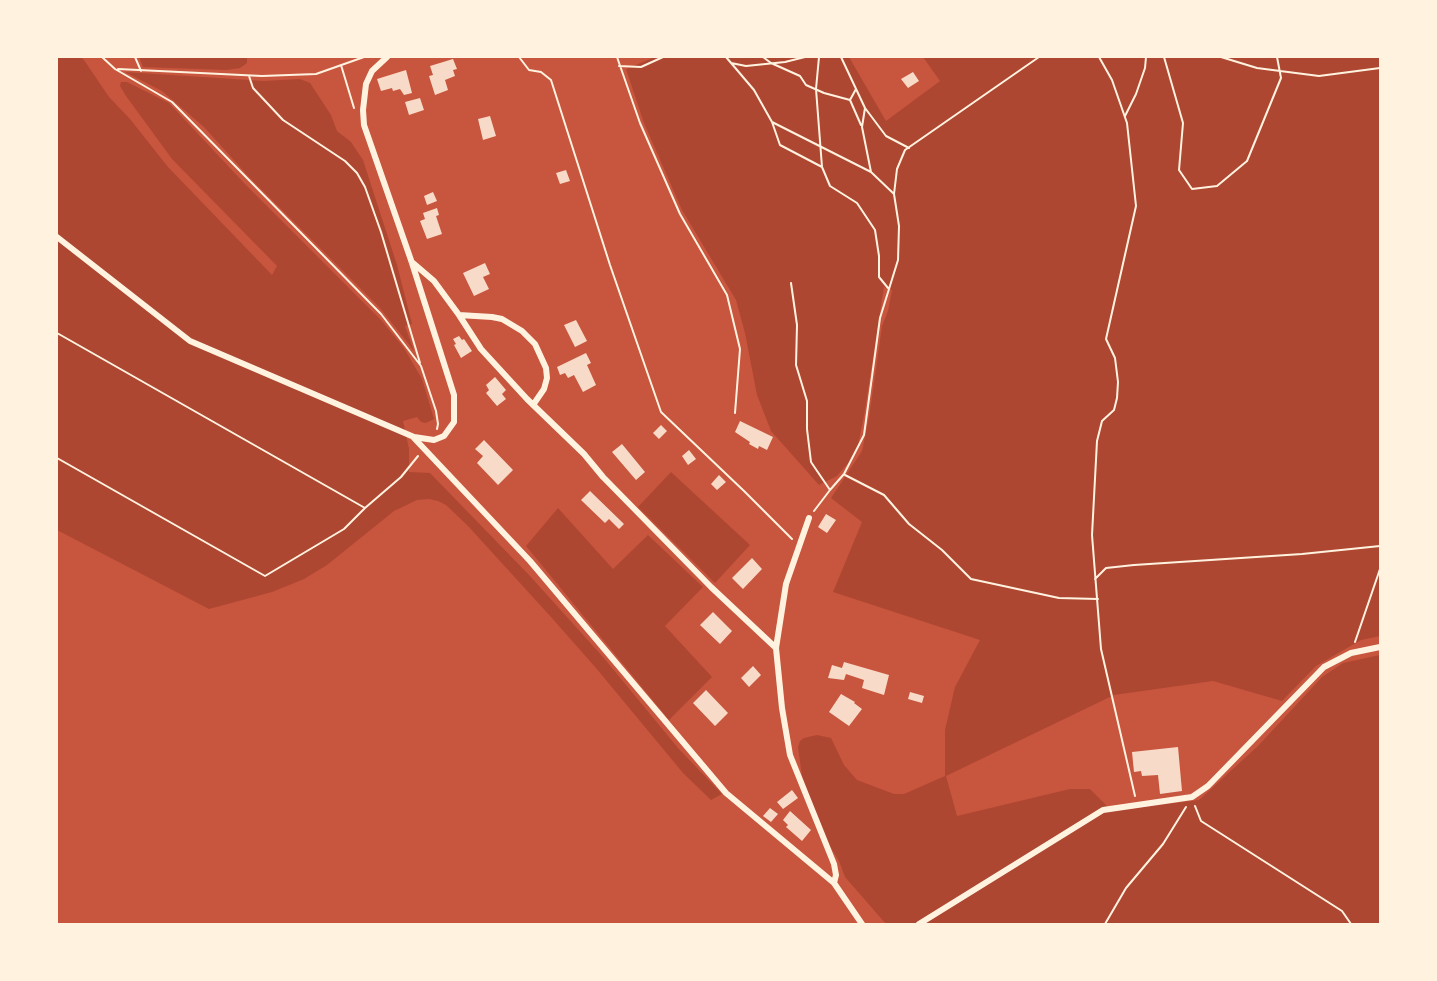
<!DOCTYPE html>
<html>
<head>
<meta charset="utf-8">
<style>
  body { margin:0 }
  #map { position:relative; width:1437px; height:981px; overflow:hidden; background:#c8553d; font-family:"Fira Sans Condensed",sans-serif }
  canvas { display:block }
  .frame { position:absolute; inset:0; border:58px solid #fff3e0; pointer-events:none }
</style>
</head>
<body>
<div id="map">
<canvas width="1437" height="981"></canvas>
<div class="frame"></div>
</div>
<script>
const ctx = document.querySelector('canvas').getContext('2d');
ctx.lineJoin = 'round';
function fill(path, color) { ctx.fillStyle = color; ctx.fill(path, 'evenodd'); }
const poly = rows => new Path2D(rows.map(r => 'M' + r).join(''));
function trace(path, color, width, dash) { ctx.strokeStyle = color; ctx.lineWidth = width; ctx.lineCap = dash ? 'butt' : 'round'; ctx.setLineDash(dash || []); ctx.stroke(path); }
fill(poly([
  [57,57,80,57,84,60,109,97,130,119,168,167,272,275,277,266,172,159,126,96,120,86,121,82,127,82,169,103,245,184,382,321,404,348,422,379,434,419,426,423,421,422,417,417,403,421,409,449,409,472,430,473,530,576,603,657,678,748,722,794,711,800,683,773,596,668,551,617,468,526,446,505,438,501,429,499,417,500,394,511,327,565,304,579,272,592,209,609,57,530],
  [139,57,247,57,247,63,240,68,226,70,143,67],
  [655,57,849,57,886,121,940,81,923,57,1380,57,1380,636,1361,640,1316,666,1282,701,1213,681,1114,695,946,776,957,816,1070,789,1090,789,1112,811,1199,800,1258,746,1322,677,1343,663,1380,655,1380,924,886,924,845,877,839,861,825,838,802,776,798,747,800,741,804,738,817,735,831,738,844,765,857,780,894,794,904,794,945,776,945,730,955,687,980,640,833,592,862,522,831,498,862,451,869,417,882,326,888,311,892,290,884,287,864,416,858,445,849,462,837,476,819,485,771,431,757,395,745,333,736,300,682,210,644,123,626,69],
  [125,72,264,81,300,79,310,83,331,115,337,131,351,142,363,160,397,265,412,324,405,326,414,351,380,308,249,177,204,127,162,91],
  [671,472,750,545,715,583,638,507],
  [558,508,613,569,648,535,703,587,665,626,712,677,669,720,526,546]
]), '#ae4732');
fill(poly([
  [453,59,457,69,453,70,455,76,445,80,448,90,435,95,429,76,433,75,430,66],
  [406,70,412,93,404,95,400,89,393,91,392,88,381,91,377,79],
  [913,72,919,81,908,88,901,79],
  [420,98,424,110,409,115,405,102],
  [490,116,496,136,483,140,478,119],
  [566,170,570,181,560,184,556,173],
  [433,192,437,201,427,205,424,196],
  [437,208,439,215,436,216,442,234,427,239,420,221,425,219,423,213],
  [485,263,490,274,483,277,489,289,474,296,463,273],
  [576,320,587,341,575,347,564,325],
  [459,336,462,340,464,339,472,351,461,358,454,345,456,344,453,339],
  [586,353,591,363,587,365,596,385,583,392,574,375,568,378,565,373,560,375,557,367],
  [495,377,506,390,502,394,506,399,497,406,486,393,489,390,486,385],
  [740,421,773,437,767,450,759,446,758,449,749,444,750,442,735,432],
  [661,425,667,431,659,439,653,433],
  [484,440,513,470,498,485,477,463,483,456,475,449],
  [622,444,645,472,636,480,612,452],
  [689,450,696,459,688,465,682,456],
  [719,475,726,482,717,490,711,484],
  [590,491,624,524,619,529,609,519,605,523,581,500],
  [826,514,836,520,827,533,818,527],
  [752,558,762,569,743,589,732,578],
  [713,612,732,631,720,644,700,625],
  [844,662,889,675,884,695,862,688,864,680,846,674,844,680,828,678,832,665,842,668],
  [753,666,761,675,749,687,741,678],
  [706,690,728,713,715,726,693,703],
  [910,692,924,696,922,703,908,699],
  [841,694,855,702,854,703,862,709,849,726,829,712],
  [1178,747,1182,791,1160,794,1158,775,1142,776,1141,771,1134,772,1132,752],
  [792,790,798,798,783,809,777,802],
  [770,808,778,814,771,822,763,816],
  [790,811,811,830,802,841,786,827,788,825,783,820]
]), '#f7dbc8');
trace(poly([
  [102,57,115,69,172,102,381,314,421,366,436,411,438,424,437,429],
  [135,57,141,71],
  [519,57,529,70,541,72,551,80,610,265,661,412,744,491,792,539],
  [617,57,640,123,680,214,727,295,740,349,735,413],
  [726,57,754,90,772,122,780,145,822,167,830,186,857,203,875,230,879,256,879,277,888,288],
  [763,57,771,63,800,76,806,85,824,93,850,100],
  [819,57,816,89,822,167],
  [841,57,865,108,886,136,909,148],
  [1099,57,1112,80,1127,123,1136,206,1106,339,1115,358,1118,382,1117,398,1114,410,1102,421,1097,441,1092,535,1101,649,1135,796],
  [1164,57,1183,123,1179,170,1192,189,1217,186,1247,161,1281,78,1277,57],
  [1221,57,1257,68,1319,76,1380,68],
  [731,63,746,66,785,62,805,57],
  [341,65,354,108],
  [619,66,641,67,663,57],
  [118,69,262,76,316,74,364,57],
  [249,76,253,88,283,120,345,161,357,173,365,187,381,232,420,363],
  [856,89,850,100,861,125],
  [865,108,862,127,871,172,894,194],
  [1125,116,1136,94,1145,68,1146,57],
  [772,122,871,172],
  [791,283,797,325,796,365,807,401,807,429,811,462,830,490],
  [57,333,365,508],
  [57,458,265,576,344,529,365,508,401,477,418,456],
  [845,475,884,495,909,524,942,550,971,579,1059,598,1098,599],
  [814,511,830,490,844,474,864,435,880,318,898,260,899,226,894,194,897,169,905,150,1039,57],
  [1095,579,1106,568,1134,565,1302,554,1380,546],
  [1355,642,1380,569],
  [1195,806,1201,821,1342,911,1351,924],
  [1105,924,1126,888,1163,844,1186,807]
]), '#fff3e0', 2);
trace(poly([
  [57,237,190,341,414,437,434,440,444,436,454,422,454,395,412,263,364,125,363,110,366,84,372,71,387,57],
  [413,263,434,281,459,315,481,349,527,399,584,454,603,477,711,587,776,648],
  [459,315,492,317,502,319,522,331,535,344,546,368,547,378,544,389,533,405],
  [414,438,530,561,726,793,834,883,862,924],
  [809,518,786,584,776,648,782,708,790,755,834,864,836,875,834,883],
  [919,924,1103,810,1192,797,1208,786,1324,667,1351,653,1380,647]
]), '#fff3e0', 6);
</script>
</body>
</html>
